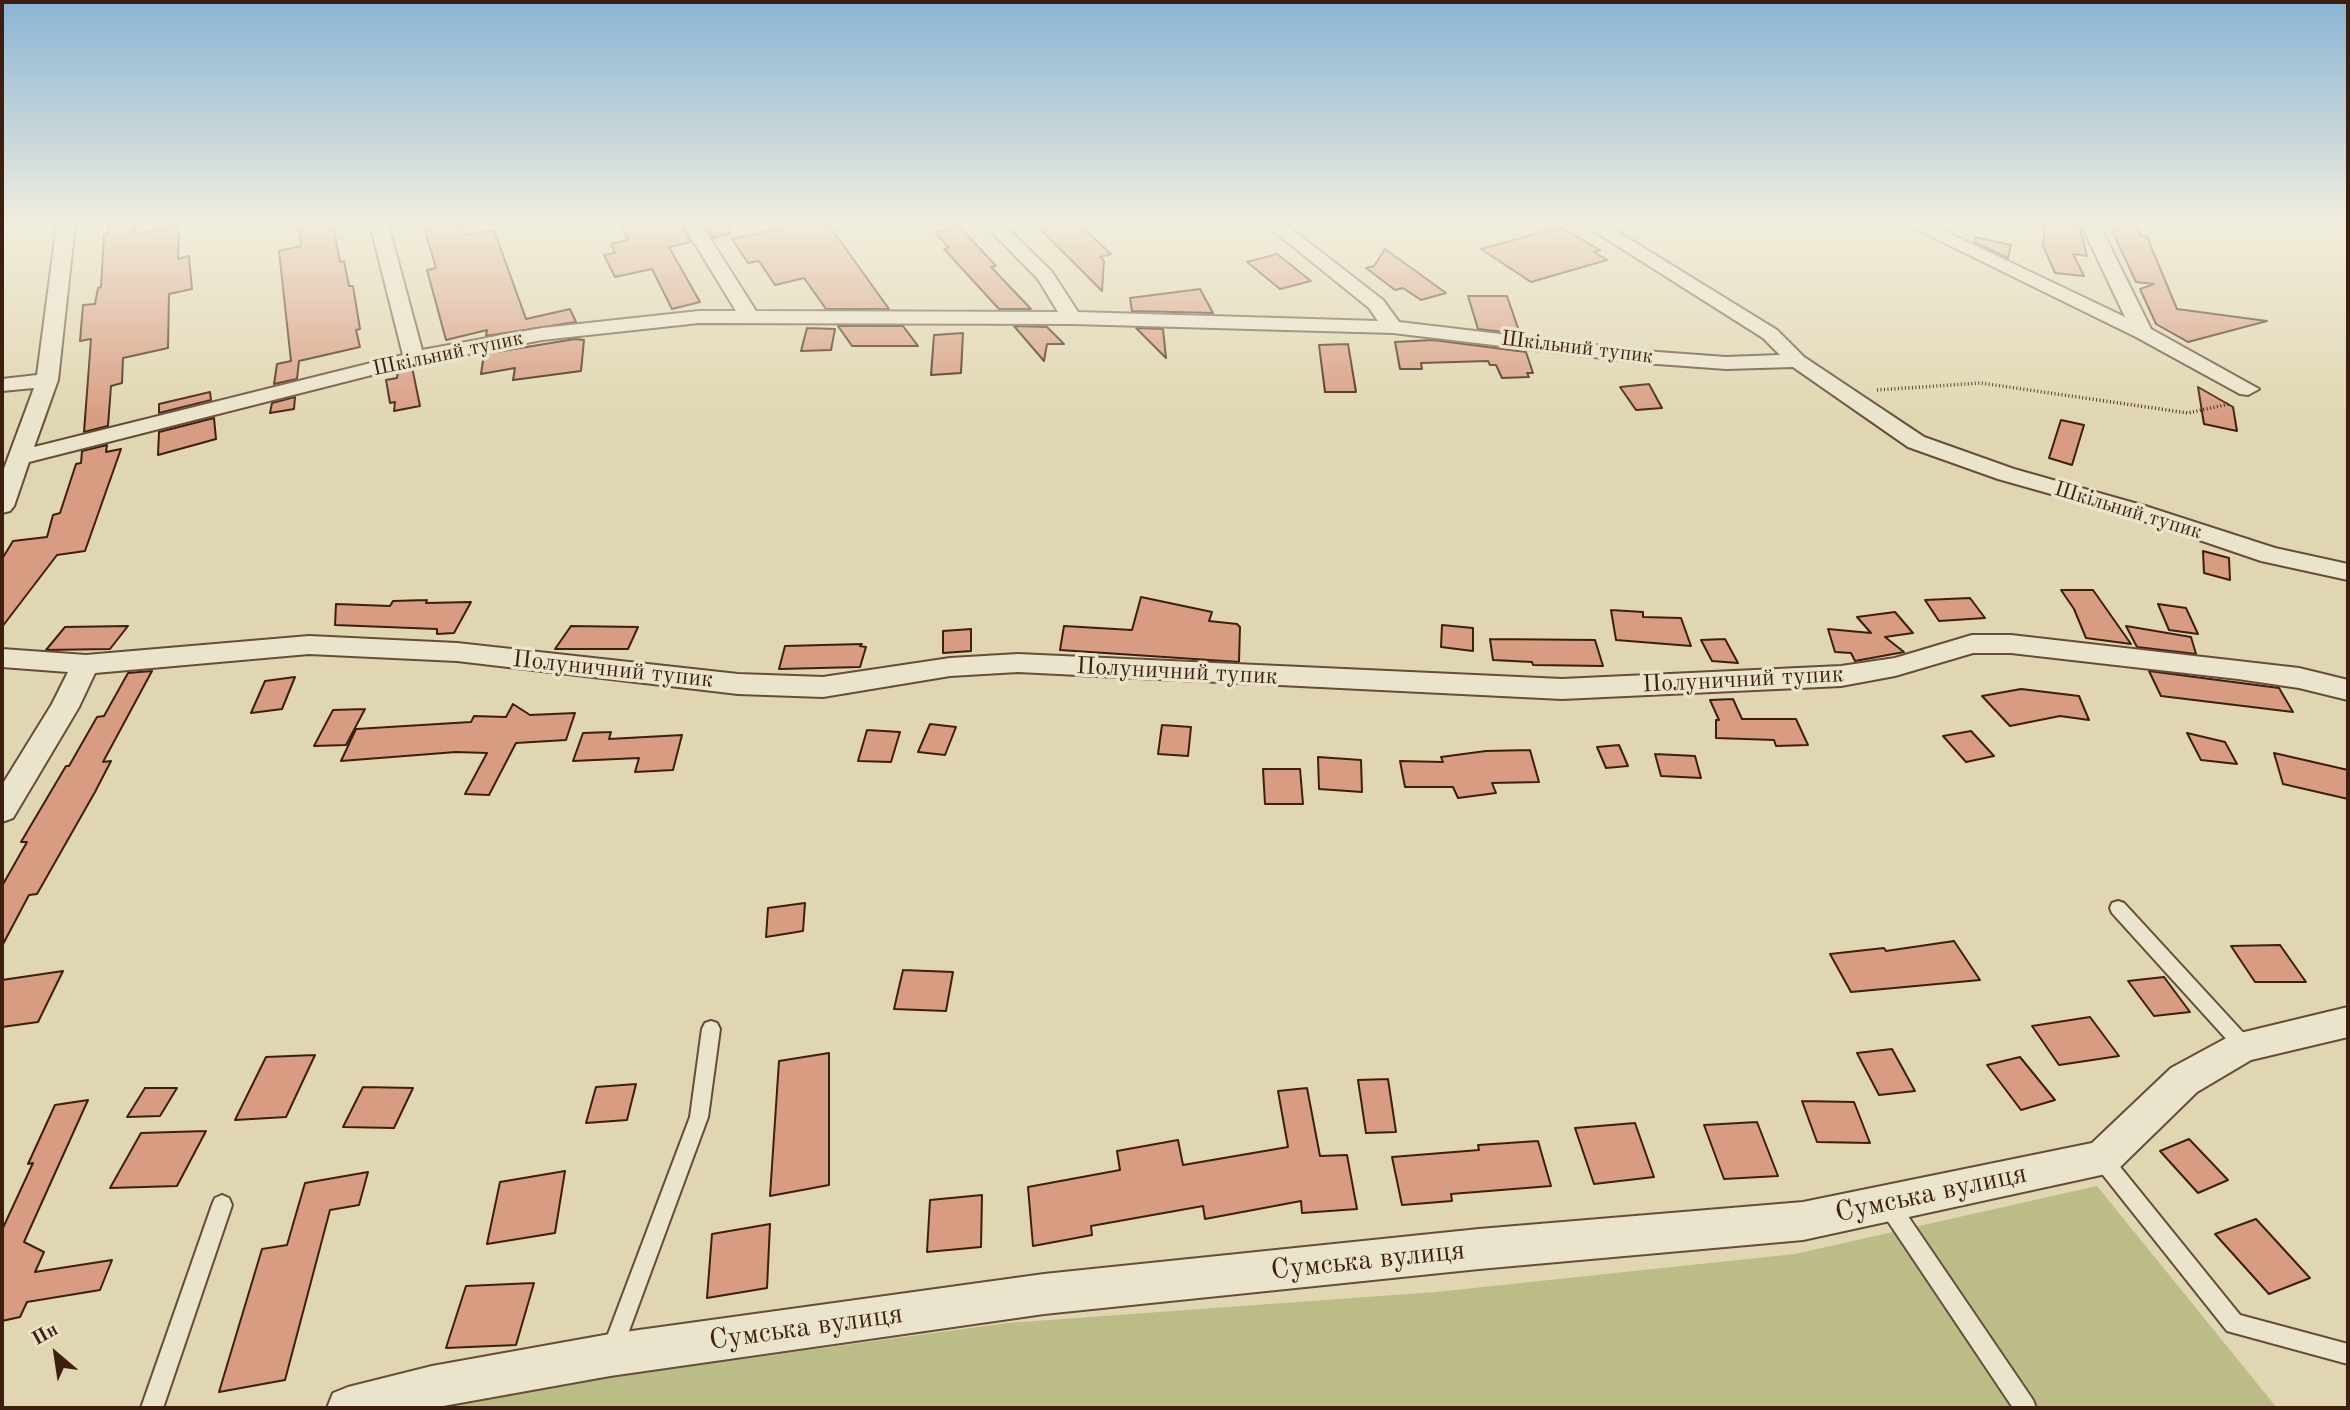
<!DOCTYPE html>
<html>
<head>
<meta charset="utf-8">
<style>
  body { margin:0 }
  #map { position:relative; width:2350px; height:1410px; overflow:hidden; background:#e0d6b1; font-family:"Old Standard TT",serif }
  canvas { display:block }
  .frame { position:absolute; inset:0; border:4px solid #3e1f0f; pointer-events:none }
  .north { position:absolute; left:21px; top:1319px; width:70px; height:70px; -webkit-text-stroke:5px #ebe4cc; paint-order:stroke; rotate:331deg; font-size:19px; font-weight:700; line-height:28px; text-align:center; color:#3e1f0f }
  .north::after { content:''; display:block; margin:auto; width:24px; height:32px; background:#3e1f0f; clip-path:polygon(50% 0,100% 100%,50% 72%,0 100%) }
</style>
</head>
<body>
<div id="map">
<canvas width="2350" height="1410"></canvas>
<div class="frame"></div>
<div class="north">Пн</div>
</div>
<script>
const ctx = document.querySelector('canvas').getContext('2d');
ctx.lineJoin = 'round';
function fill(path, color) { ctx.fillStyle = color; ctx.fill(path, 'evenodd'); }
const poly = rows => new Path2D(rows.map(r => 'M' + r).join(''));
function trace(path, color, width, dash) { ctx.strokeStyle = color; ctx.lineWidth = width; ctx.lineCap = dash ? 'butt' : 'round'; ctx.setLineDash(dash || []); ctx.stroke(path); }
function drawText(font, color, halo, rows, align = 'center') {
  ctx.font = font + ' "Old Standard TT",serif'; ctx.lineWidth = 7; ctx.setLineDash([]); ctx.textBaseline = 'middle'; ctx.strokeStyle = halo; ctx.fillStyle = color; for (const [text, x, y, turn = 0] of rows) {
    ctx.save(); ctx.translate(x, y); ctx.rotate((+turn || 0) * Math.PI / 180); ctx.textAlign = isNaN(turn) ? turn : align; if (halo) ctx.strokeText(text, 0, 0); ctx.fillText(text, 0, 0); ctx.restore();
  }
}
fill(poly([
  [2097,1186,2277,1408,406,1408,428,1402,1007,1323,1436,1292,1795,1254]
]), '#bbbc86');
const building = poly([
  [109,224,135,224,135,234,179,226,178,259,189,256,192,289,169,294,168,348,123,358,122,383,111,386,108,426,84,432,91,339,80,341,83,305,95,304,98,288,101,287,104,234,109,233,109,224],
  [298,224,333,224,340,262,344,261,349,286,353,286,360,329,356,330,360,347,299,361,297,379,274,384,277,364,291,361,279,251,301,246,298,224],
  [423,224,462,224,466,235,494,230,526,319,570,309,576,322,486,336,487,330,446,340,427,270,436,268,423,224],
  [620,224,681,224,691,242,669,247,700,302,672,309,652,269,615,277,604,255,615,253,611,244,628,240,620,224],
  [704,224,729,224,730,234,713,238,704,224],
  [780,224,828,224,889,309,826,309,804,278,775,285,759,261,748,263,732,239,783,228,780,224],
  [1035,224,1079,224,1111,254,1100,257,1104,261,1102,291,1035,224],
  [2045,224,2079,224,2087,256,2073,254,2084,276,2055,273,2043,246,2045,224],
  [2109,224,2135,224,2141,236,2147,237,2177,309,2267,321,2188,342,2156,324,2140,289,2154,284,2136,282,2109,224],
  [959,226,996,266,991,267,1031,309,999,309,944,249,949,248,935,232,959,226],
  [1560,227,1600,250,1594,252,1607,260,1531,282,1481,249,1560,227],
  [1975,237,2011,245,2008,258,1974,242,1975,237],
  [1385,249,1428,280,1446,293,1421,300,1403,288,1395,290,1366,268,1374,266,1385,249],
  [1277,254,1311,281,1280,289,1247,262,1277,254],
  [1200,289,1213,313,1132,311,1130,298,1200,289],
  [1468,296,1507,296,1520,334,1478,329,1468,296],
  [838,326,903,326,918,346,852,346,838,326],
  [1014,326,1047,327,1064,344,1047,344,1044,361,1014,326],
  [807,328,835,329,831,350,801,351,807,328],
  [1136,328,1163,329,1166,358,1136,328],
  [963,333,961,373,931,375,934,335,963,333],
  [575,339,584,340,581,371,513,380,515,368,481,374,484,354,575,339],
  [1433,340,1526,352,1533,373,1527,373,1529,377,1502,378,1496,365,1490,365,1488,361,1421,363,1422,369,1400,369,1395,342,1433,340],
  [1348,344,1356,392,1325,392,1319,345,1348,344],
  [412,367,420,406,394,411,395,402,390,403,386,380,397,378,398,371,412,367],
  [1649,384,1662,408,1636,410,1620,387,1649,384],
  [2198,387,2233,407,2237,431,2204,424,2198,387],
  [210,392,211,400,159,413,159,404,210,392],
  [295,397,294,409,270,413,272,403,295,397],
  [214,418,216,439,158,455,159,432,214,418],
  [2061,420,2084,425,2072,465,2049,458,2061,420],
  [107,445,106,452,121,449,85,551,57,555,2,627,2,559,13,541,47,537,53,515,60,513,76,464,81,463,82,451,107,445],
  [2203,551,2229,558,2230,580,2204,573,2203,551],
  [2061,590,2093,590,2131,644,2086,638,2074,609,2061,590],
  [1141,597,1212,612,1209,621,1237,624,1240,627,1239,662,1060,650,1064,626,1132,630,1141,597],
  [1970,598,1985,618,1939,621,1925,600,1970,598],
  [427,600,426,603,471,602,454,633,437,634,437,629,335,625,336,604,390,606,393,601,427,600],
  [2158,604,2186,608,2198,634,2169,630,2158,604],
  [1611,610,1643,612,1643,617,1681,618,1691,646,1616,640,1611,610],
  [1895,612,1913,633,1885,637,1904,652,1855,661,1851,653,1835,652,1828,629,1871,633,1857,617,1895,612],
  [1442,625,1473,628,1473,651,1441,647,1442,625],
  [128,626,110,649,46,650,65,627,128,626],
  [571,626,638,627,628,649,555,649,571,626],
  [2126,626,2191,637,2196,654,2137,647,2126,626],
  [971,629,971,651,943,653,943,631,971,629],
  [1490,639,1595,640,1603,666,1533,665,1532,662,1493,660,1490,639],
  [1725,639,1738,663,1712,661,1701,640,1725,639],
  [862,644,860,646,866,647,860,667,779,669,785,646,862,644],
  [152,671,103,762,111,761,95,792,37,894,29,895,2,946,2,886,27,842,21,842,66,766,69,766,97,717,104,716,128,673,152,671],
  [2149,671,2279,688,2293,712,2161,696,2149,671],
  [295,677,282,709,251,713,265,681,295,677],
  [2021,689,2079,696,2089,720,2060,716,2010,726,1982,696,2021,689],
  [1733,699,1742,719,1796,719,1808,745,1776,746,1774,740,1716,738,1716,720,1719,720,1710,700,1733,699],
  [513,704,530,715,575,713,566,740,516,743,489,795,465,794,487,753,456,752,341,761,356,729,471,722,474,716,506,717,513,704],
  [365,709,346,745,314,746,333,710,365,709],
  [930,724,956,727,945,755,918,752,930,724],
  [1162,725,1191,727,1188,756,1158,754,1162,725],
  [867,730,900,732,891,762,858,761,867,730],
  [1971,731,1994,756,1966,762,1943,736,1971,731],
  [611,732,609,739,682,735,673,770,635,772,639,758,573,761,583,733,611,732],
  [2187,733,2225,742,2237,764,2201,760,2187,733],
  [1619,745,1628,766,1606,768,1597,747,1619,745],
  [1530,750,1539,782,1492,783,1496,793,1458,798,1453,787,1405,787,1400,761,1443,762,1441,757,1486,751,1530,750],
  [2274,753,2348,770,2348,799,2283,784,2274,753],
  [1655,754,1695,756,1701,778,1661,776,1655,754],
  [1318,757,1361,760,1362,792,1319,789,1318,757],
  [1263,769,1300,769,1303,804,1265,804,1263,769],
  [805,903,803,931,766,937,768,908,805,903],
  [1954,941,1980,980,1851,992,1830,954,1884,948,1886,951,1954,941],
  [2280,945,2306,982,2255,982,2231,946,2280,945],
  [903,970,953,972,946,1011,894,1009,903,970],
  [63,971,38,1022,2,1027,2,980,63,971],
  [2164,977,2190,1012,2154,1016,2128,981,2164,977],
  [2090,1017,2119,1056,2059,1065,2032,1026,2090,1017],
  [1892,1049,1915,1091,1879,1095,1857,1053,1892,1049],
  [829,1053,829,1185,770,1196,779,1061,829,1053],
  [315,1055,286,1117,235,1120,266,1057,315,1055],
  [2020,1057,2055,1100,2021,1110,1987,1065,2020,1057],
  [1388,1079,1396,1132,1366,1133,1358,1080,1388,1079],
  [636,1084,627,1120,586,1123,596,1087,636,1084],
  [363,1087,413,1088,394,1128,343,1127,363,1087],
  [145,1088,177,1088,160,1116,127,1117,145,1088],
  [1307,1088,1320,1156,1347,1155,1357,1209,1302,1213,1301,1201,1205,1219,1203,1206,1091,1226,1092,1235,1033,1246,1028,1187,1120,1170,1117,1151,1178,1140,1183,1165,1288,1147,1278,1091,1307,1088],
  [88,1100,24,1242,44,1252,35,1272,112,1260,100,1290,27,1302,20,1317,2,1321,2,1230,33,1163,28,1164,55,1105,88,1100],
  [1802,1101,1854,1102,1870,1143,1817,1142,1802,1101],
  [1757,1122,1778,1176,1724,1179,1704,1125,1757,1122],
  [1635,1123,1654,1177,1594,1184,1575,1128,1635,1123],
  [206,1131,177,1186,110,1188,141,1133,206,1131],
  [2189,1139,2228,1180,2198,1193,2160,1151,2189,1139],
  [1538,1141,1551,1186,1451,1194,1452,1201,1402,1205,1392,1157,1479,1150,1478,1145,1538,1141],
  [565,1171,555,1233,487,1244,500,1182,565,1171],
  [368,1172,359,1205,330,1210,285,1380,219,1392,262,1249,287,1245,305,1183,368,1172],
  [982,1195,981,1247,927,1252,930,1200,982,1195],
  [2256,1219,2310,1278,2269,1294,2215,1234,2256,1219],
  [770,1224,767,1288,707,1298,712,1234,770,1224],
  [534,1283,516,1345,446,1348,466,1286,534,1283]
]);
fill(building, '#d79c81');
trace(building, '#3e1f0f', 2);
const lane = poly([
  [2118,901,2124,903,2250,1040,2253,1046,2250,1052,2244,1054,2238,1052,2112,913,2110,908,2112,903,2118,901],
  [711,1021,717,1023,720,1029,708,1117,622,1350,619,1357,612,1360,605,1357,602,1350,690,1117,702,1029,705,1023,711,1021],
  [2102,1150,2109,1153,2240,1315,2348,1344,2348,1364,2227,1331,2095,1165,2093,1159,2095,1153,2102,1150],
  [1888,1194,1895,1197,2033,1400,2036,1408,2013,1408,1881,1211,1878,1204,1881,1197,1888,1194],
  [222,1195,229,1198,232,1205,163,1408,141,1408,212,1205,215,1198,222,1195]
]);
const street = poly([
  [57,224,75,224,58,380,34,447,403,355,370,224,388,224,422,350,542,328,699,311,736,311,683,224,701,224,756,311,1058,312,1038,279,984,224,1003,224,1052,272,1078,312,1378,321,1369,308,1265,224,1285,224,1383,300,1399,322,1644,351,1726,357,1780,355,1763,338,1583,224,1605,224,1777,330,1804,357,1924,437,2014,469,2145,506,2275,548,2348,564,2348,580,2261,561,2129,516,1998,479,1908,447,1793,367,1726,369,1644,363,1393,333,1072,324,699,323,542,340,415,364,29,462,14,506,10,511,2,513,2,474,34,388,2,391,2,379,37,375,57,224],
  [1906,224,1930,224,2125,317,2081,224,2099,224,2151,329,2259,389,2248,395,2240,394,2136,337,1906,224],
  [1972,635,2011,635,2299,668,2348,680,2348,700,2299,688,2238,679,2011,653,1973,653,1895,676,1841,686,1562,699,1018,672,950,676,823,697,738,694,457,661,309,654,95,673,79,707,13,818,2,822,2,785,52,704,68,672,2,667,2,649,86,655,309,636,457,643,738,674,823,677,950,658,1018,654,1562,679,1841,666,1895,658,1972,635],
  [2348,1007,2348,1037,2251,1060,2197,1092,2115,1172,1803,1240,1479,1269,1044,1314,610,1376,432,1408,327,1408,333,1393,348,1387,432,1366,610,1334,1044,1274,1479,1229,1803,1202,2092,1143,2171,1068,2232,1035,2348,1007]
]);
trace(lane, '#664d38', 4);
trace(street, '#664d38', 4);
trace(poly([
  [1877,390,1981,383,2188,413,2229,404]
]), '#3e1f0f', 3.5, [1, 2.5]);
fill(lane, '#ebe4cc');
fill(street, '#ebe4cc');
const sky = ctx.createLinearGradient(0, 0, 0, 422);
sky.addColorStop(0, '#89b5d5');
sky.addColorStop(0.53, '#f1eddc');
sky.addColorStop(1, '#f1eddc00');
ctx.fillStyle = sky;
ctx.fillRect(0, 0, 2350, 422);
drawText('21px', '#3e1f0f', '#ebe4cc', [
  ["Шкільний тупик",1577,348,7],
  ["Шкільний тупик",448,354,-12],
  ["Шкільний тупик",2128,511,17]
]);
drawText('24px', '#3e1f0f', '#ebe4cc', [
  ["Полуничний тупик",613,670,6],
  ["Полуничний тупик",1177,672,3],
  ["Полуничний тупик",1743,680,-3]
]);
drawText('28px', '#3e1f0f', '#ebe4cc', [
  ["Сумська вулиця",1931,1194,-12],
  ["Сумська вулиця",1368,1261,-6],
  ["Сумська вулиця",806,1328,-8]
]);
</script>
</body>
</html>
